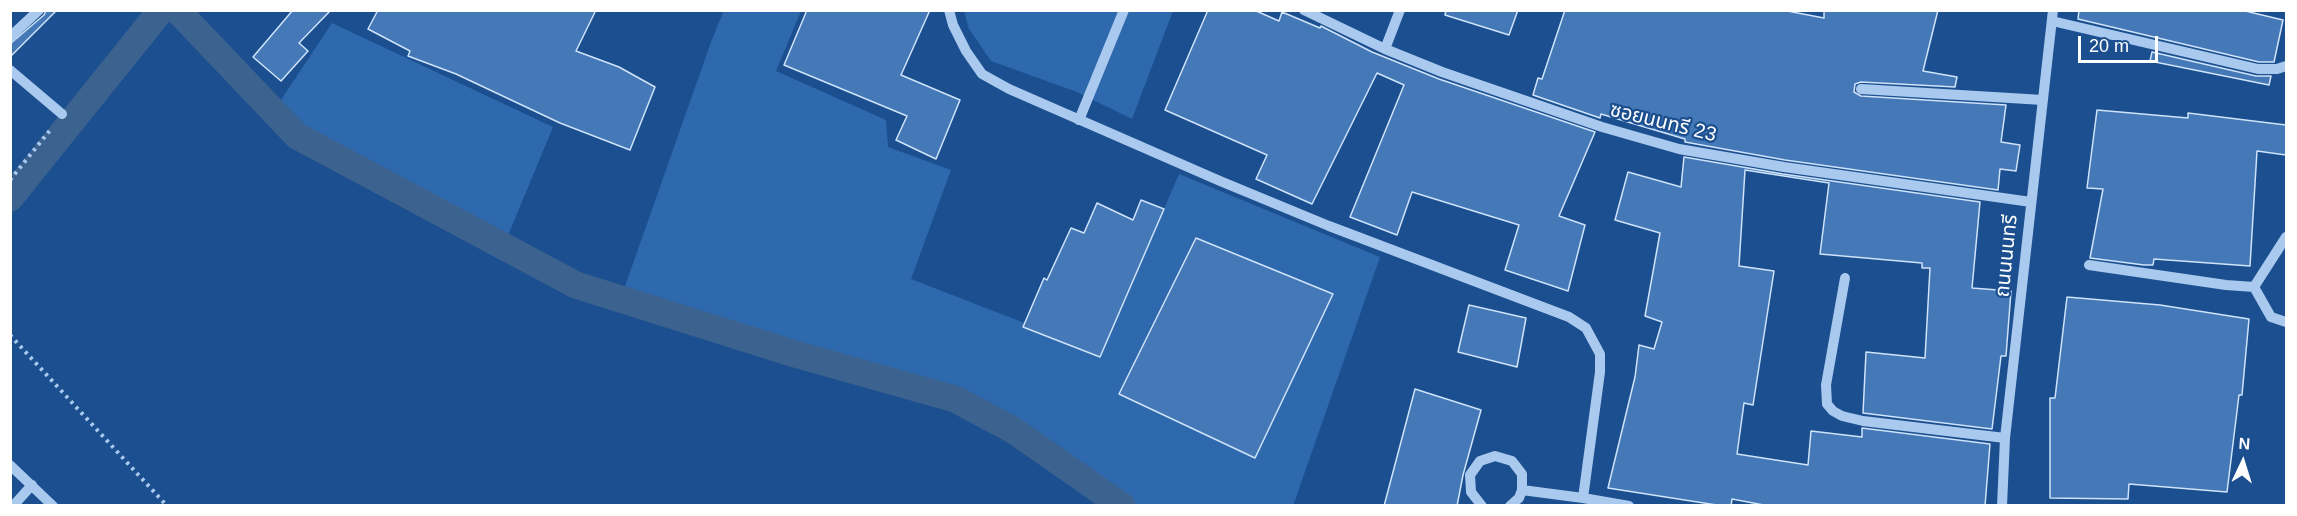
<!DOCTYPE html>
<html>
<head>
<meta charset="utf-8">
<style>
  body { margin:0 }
  #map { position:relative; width:2297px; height:516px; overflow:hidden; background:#1b4f8f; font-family:Helvetica,sans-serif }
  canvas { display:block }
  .frame { position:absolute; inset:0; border:12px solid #fff; pointer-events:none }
  .north { position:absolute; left:2213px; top:432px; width:60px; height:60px; -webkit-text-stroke:4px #1b4f8f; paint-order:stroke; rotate:4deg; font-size:16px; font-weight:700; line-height:24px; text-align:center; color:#fff }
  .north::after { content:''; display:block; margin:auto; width:21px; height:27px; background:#fff; clip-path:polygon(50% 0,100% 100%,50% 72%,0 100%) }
  .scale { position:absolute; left:2078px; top:36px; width:80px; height:27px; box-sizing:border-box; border:3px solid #fff; border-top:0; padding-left:8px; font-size:18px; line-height:21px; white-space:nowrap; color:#fff; -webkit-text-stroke:4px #1b4f8f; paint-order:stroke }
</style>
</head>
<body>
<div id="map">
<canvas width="2297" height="516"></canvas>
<div class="frame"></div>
<div class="north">N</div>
<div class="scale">20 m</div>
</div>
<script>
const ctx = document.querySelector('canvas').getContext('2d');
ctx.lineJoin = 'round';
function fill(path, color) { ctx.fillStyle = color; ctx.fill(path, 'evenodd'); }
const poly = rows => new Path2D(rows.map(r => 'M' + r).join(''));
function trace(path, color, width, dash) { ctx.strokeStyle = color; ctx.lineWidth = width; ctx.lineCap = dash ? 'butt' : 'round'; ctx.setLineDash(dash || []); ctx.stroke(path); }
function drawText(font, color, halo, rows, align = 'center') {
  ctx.font = font + ' Helvetica,"Noto Sans Thai",sans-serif'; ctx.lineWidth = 4.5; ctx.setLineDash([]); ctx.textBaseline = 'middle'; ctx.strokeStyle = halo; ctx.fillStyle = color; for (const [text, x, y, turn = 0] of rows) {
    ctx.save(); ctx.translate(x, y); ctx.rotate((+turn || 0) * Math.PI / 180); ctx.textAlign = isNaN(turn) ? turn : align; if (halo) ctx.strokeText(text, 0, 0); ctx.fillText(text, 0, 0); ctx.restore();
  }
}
fill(poly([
  [724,10,801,11,776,71,886,120,888,147,951,170,911,279,1102,353,1179,174,1380,257,1293,506,1133,505,1049,446,971,399,865,361,623,292,711,42],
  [964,11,1173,11,1132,119,1077,92,991,61,969,29],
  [332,23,553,127,507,238,292,122,277,106]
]), '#2e69ad');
trace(poly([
  [177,10,297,136,576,285,795,354,955,399,1013,430,1122,506],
  [10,198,158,14,163,10]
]), '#3c6290', 27);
const building = poly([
  [46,10,57,10,10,57,10,44,44,15,46,10],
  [293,10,331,10,299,43,308,51,281,81,253,57,293,10],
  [378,10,596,10,576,51,619,67,655,87,630,150,560,123,456,74,408,56,410,51,368,29,378,10],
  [807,10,930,10,901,75,960,100,936,159,896,140,907,116,784,65,807,10],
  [1208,10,1254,10,1279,21,1282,12,1320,28,1321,26,1372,52,1439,79,1595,132,1559,216,1585,225,1568,291,1505,270,1519,225,1412,192,1397,235,1350,217,1404,85,1377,73,1312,204,1256,179,1267,155,1165,110,1208,10],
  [1446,10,1518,10,1509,35,1445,15,1446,10],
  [1565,10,1782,10,1824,18,1824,10,1938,10,1923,71,1957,77,1955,87,1861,82,1855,84,1854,92,1861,96,2006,105,2001,142,2020,145,2016,171,2000,169,1998,190,1785,160,1685,142,1685,139,1601,114,1600,118,1533,95,1538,78,1542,79,1565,10],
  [2079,10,2241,10,2283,20,2274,62,2259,62,2078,19,2079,10],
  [2152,52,2256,76,2271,76,2269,85,2150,61,2152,52],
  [2097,110,2188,118,2188,113,2286,125,2286,155,2257,151,2250,266,2154,259,2153,265,2144,265,2090,258,2103,189,2087,188,2097,110],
  [1684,157,1783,174,1980,202,1972,288,2011,291,2006,356,2001,356,1992,429,1863,413,1866,352,1925,358,1930,268,1922,268,1922,263,1820,254,1829,183,1745,170,1739,266,1774,271,1753,405,1744,403,1737,454,1808,465,1811,431,1862,437,1862,428,1990,444,1985,506,1769,506,1732,499,1731,506,1723,506,1608,488,1635,377,1639,345,1654,349,1662,322,1645,316,1660,233,1615,220,1628,172,1681,187,1684,157],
  [1141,200,1164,209,1100,357,1023,327,1044,278,1047,280,1071,228,1084,233,1097,203,1133,220,1141,200],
  [1196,238,1333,294,1255,458,1119,394,1196,238],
  [2067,297,2160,305,2249,319,2242,395,2239,395,2227,492,2129,484,2128,499,2050,498,2050,398,2055,398,2067,297],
  [1469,305,1526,318,1517,367,1458,352,1469,305],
  [1415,389,1481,410,1463,475,1457,506,1384,506,1415,389]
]);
fill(building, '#4478b7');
trace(building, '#cfe3fa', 1.5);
trace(poly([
  [10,180,51,129],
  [10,335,167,506]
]), '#a9c9ee', 4, [3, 4.5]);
trace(poly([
  [949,10,953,25,966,51,982,74,1009,89,1220,181,1329,226,1569,317,1586,328,1600,354,1600,372,1583,498,1629,506],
  [1304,10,1385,49,1442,72,1602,127,1679,149,1784,167,2031,202],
  [2052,21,2258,69,2277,69,2286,66],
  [10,37,39,10],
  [1385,49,1400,10],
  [10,70,62,114],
  [1861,89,2043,100],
  [1079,120,1124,10],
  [2089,265,2226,285,2254,287,2271,317,2286,322],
  [1845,278,1826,385,1827,404,1833,411,1842,416,1863,421,2005,438],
  [2254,287,2286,237],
  [10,465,53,506],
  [1522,490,1583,498],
  [13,506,32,485],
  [1482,506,1471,492,1470,475,1480,461,1495,456,1512,461,1522,474,1522,490,1519,498,1510,506],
  [2002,506,2005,438,2053,10]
]), '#a9c9ee', 10);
drawText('20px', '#fff', '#1b4f8f', [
  ["ซอยนนทรี 23",1663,123,14],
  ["ถนนนนทรี",2007,256,-84]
]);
</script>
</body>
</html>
